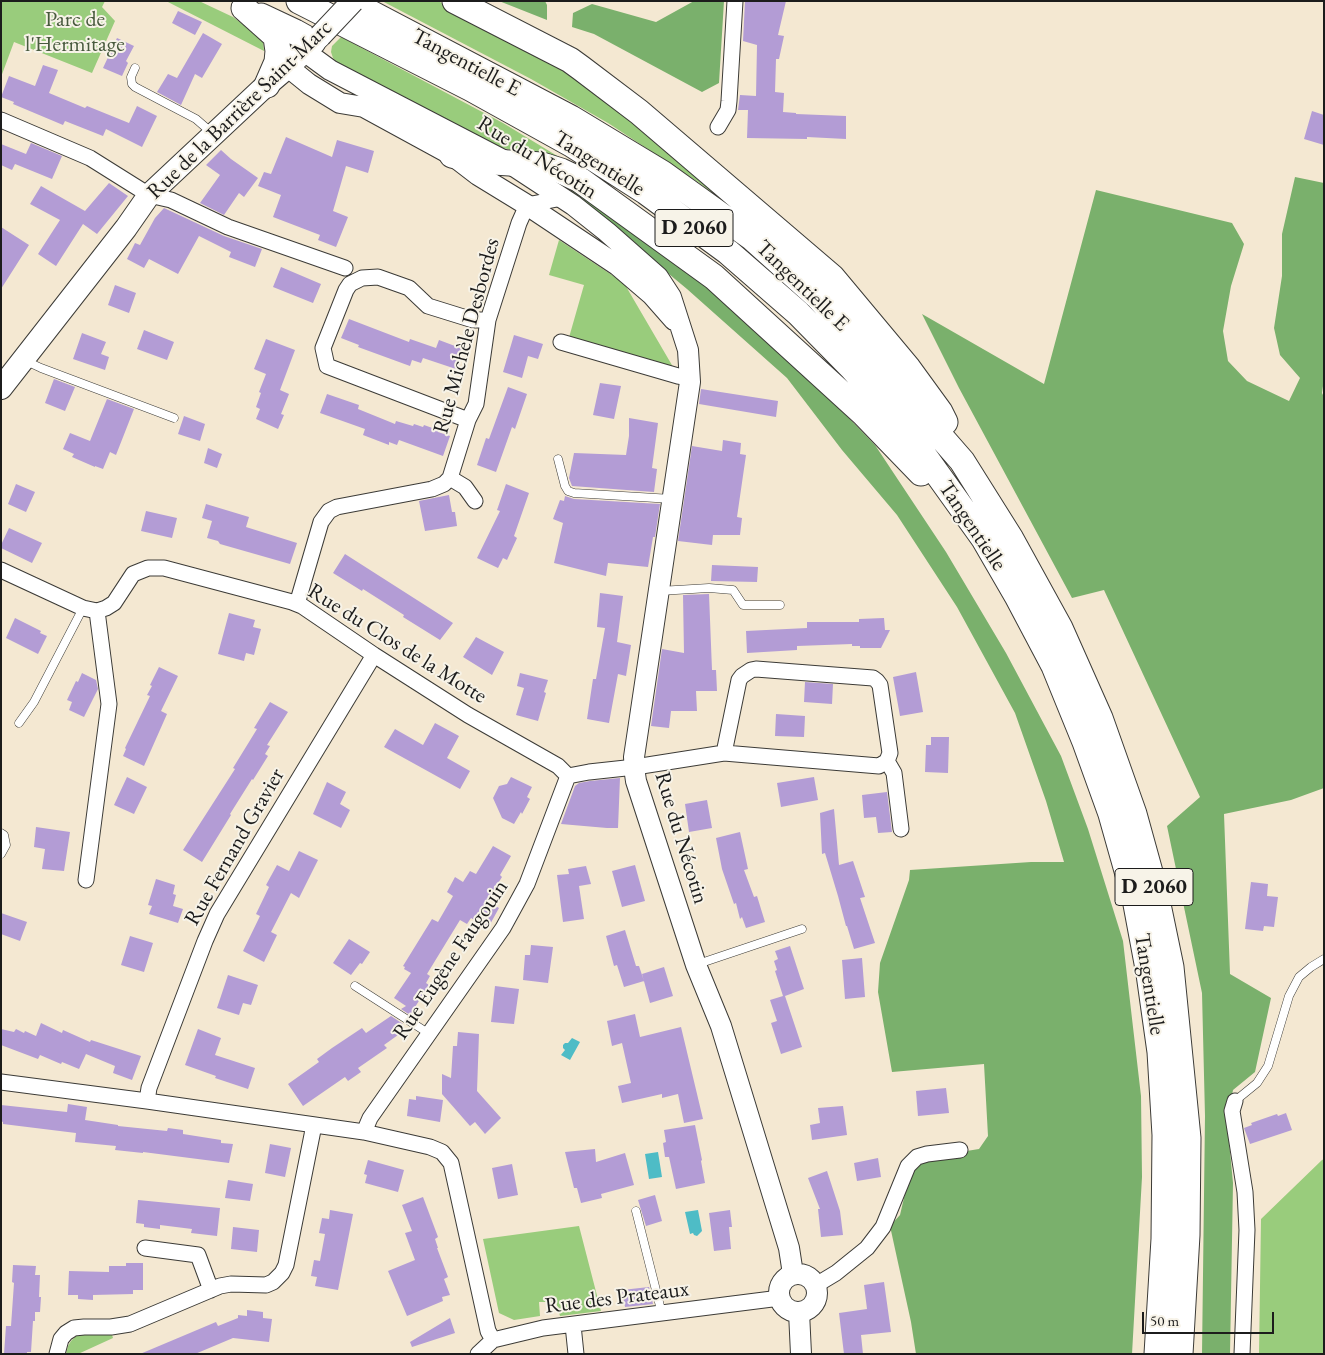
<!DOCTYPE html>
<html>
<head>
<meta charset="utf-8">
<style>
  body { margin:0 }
  #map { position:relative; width:1325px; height:1355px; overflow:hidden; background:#f4e8d2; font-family:"EB Garamond",serif }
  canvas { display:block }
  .frame { position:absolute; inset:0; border:2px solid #1c1c1c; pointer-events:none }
  .scale { position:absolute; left:1142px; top:1312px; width:132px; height:22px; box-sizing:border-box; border:2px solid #1c1c1c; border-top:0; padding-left:6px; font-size:15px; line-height:18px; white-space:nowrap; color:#1c1c1c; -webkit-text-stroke:4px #f7f3e8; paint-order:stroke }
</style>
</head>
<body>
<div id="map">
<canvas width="1325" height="1355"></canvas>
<div class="frame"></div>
<div class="scale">50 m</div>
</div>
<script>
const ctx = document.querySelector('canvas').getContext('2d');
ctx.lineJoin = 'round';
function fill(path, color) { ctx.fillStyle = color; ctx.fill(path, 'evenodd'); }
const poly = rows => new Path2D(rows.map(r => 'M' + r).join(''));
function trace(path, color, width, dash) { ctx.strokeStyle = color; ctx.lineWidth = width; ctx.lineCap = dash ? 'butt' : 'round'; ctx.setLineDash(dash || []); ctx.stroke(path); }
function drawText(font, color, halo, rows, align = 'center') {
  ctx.font = font + ' "EB Garamond",serif'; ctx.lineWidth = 4; ctx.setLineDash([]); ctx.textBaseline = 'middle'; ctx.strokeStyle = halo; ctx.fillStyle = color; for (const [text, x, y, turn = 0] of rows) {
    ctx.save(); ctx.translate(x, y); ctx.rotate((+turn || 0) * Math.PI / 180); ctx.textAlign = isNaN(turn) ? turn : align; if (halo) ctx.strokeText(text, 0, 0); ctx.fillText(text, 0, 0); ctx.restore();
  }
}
fill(poly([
  [1,1,105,1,102,7,115,21,92,73,14,42,1,77],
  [166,1,199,1,233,17,263,39,264,51],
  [382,1,438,1,512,37,574,71,766,234,698,182,608,123,531,79],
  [341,37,503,123,559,157,557,160,494,146,337,63,333,58,331,52,332,46],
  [559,240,624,283,676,372,568,341,584,285,549,275],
  [1324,1159,1324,1354,1259,1354,1261,1219,1322,1160],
  [579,1226,601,1311,560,1316,556,1302,539,1302,540,1316,514,1320,499,1313,483,1239],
  [85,1334,112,1335,113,1338,78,1354,66,1354,68,1346,71,1341,76,1336]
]), '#99cc7c');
fill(poly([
  [499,1,545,1,547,5,547,20],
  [694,1,724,1,719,83,702,92,594,34,572,27,573,13,592,4,656,22],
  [1295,177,1324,183,1324,379,1322,393,1324,397,1324,788,1291,800,1224,814,1230,974,1271,998,1255,1072,1233,1090,1227,1120,1233,1183,1230,1354,1202,1354,1205,1116,1202,993,1167,826,1200,797,1104,590,1072,598,959,388,922,314,1044,384,1096,190,1232,223,1244,244,1231,286,1223,331,1228,361,1247,381,1289,401,1300,378,1280,355,1274,328,1282,276,1282,234],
  [572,188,689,267,812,380,875,445,946,552,1006,653,1061,756,1088,829,1123,941,1141,1096,1142,1177,1132,1354,916,1354,911,1322,890,1226,900,1215,911,1168,923,1158,979,1149,988,1136,984,1064,892,1072,878,992,880,963,909,880,910,870,1031,862,1064,862,1046,801,1015,713,957,607,897,515,842,450,787,378,687,289,570,192]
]), '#7ab06c');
fill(poly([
  [572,1038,580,1042,570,1060,561,1055,565,1050,563,1048,563,1045,565,1043,568,1043],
  [658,1152,662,1177,649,1179,645,1154],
  [698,1210,702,1231,697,1236,694,1235,693,1233,690,1234,685,1212]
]), '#4ebcc6');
fill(poly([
  [745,1,786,1,778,35,784,36,779,59,776,59,775,92,784,93,783,112,796,113,796,114,846,116,846,139,807,137,807,139,747,138,748,110,738,110,740,95,756,96,757,45,743,41],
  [178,11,202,22,195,35,172,23],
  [203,33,222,44,202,78,195,74,181,105,157,92,168,74,177,78],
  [117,38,134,46,126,61,128,63,122,76,103,68],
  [43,65,58,70,49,93,85,108,87,106,129,123,137,106,157,116,142,147,106,129,103,136,65,121,63,125,13,104,14,102,1,97,9,76,35,86],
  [1312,111,1324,115,1324,145,1304,139],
  [286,137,332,157,337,140,374,151,368,173,346,166,333,211,348,217,336,247,318,240,320,235,273,217,281,195,258,186,264,172,271,174],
  [31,143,62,156,52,179,15,164,12,170,1,165,1,144,26,154],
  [221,150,231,159,258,178,244,197,239,193,224,215,200,203,220,175,206,165],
  [109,183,128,196,97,234,83,224,56,266,38,254,60,220,30,204,41,186,85,211],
  [164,208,224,236,262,249,255,267,229,257,231,252,199,236,178,274,149,259,144,268,127,259,135,243,140,245,155,218],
  [1,227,29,245,1,289],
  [281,267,321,284,313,303,273,287],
  [115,285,136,293,129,313,108,305],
  [349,319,409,342,410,339,436,348,439,340,463,349,456,369,423,358,421,363,412,360,410,366,358,347,359,345,341,338],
  [144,330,174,342,167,360,137,349],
  [82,333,106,342,101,354,109,357,105,370,73,359],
  [514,335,543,344,538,359,528,356,522,378,503,372],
  [266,339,295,350,280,390,289,394,281,414,284,415,278,429,256,419,260,409,256,407,261,393,259,392,266,374,254,369],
  [54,379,75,387,65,411,45,403],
  [600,383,621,386,614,419,593,415],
  [508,387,527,394,515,429,512,427,496,472,477,465,486,438,489,439],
  [701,389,778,401,776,417,699,404],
  [327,394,359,405,358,409,395,424,396,421,413,426,414,424,423,427,424,425,438,430,438,432,450,436,443,456,399,440,397,445,389,442,389,445,363,435,365,429,320,413],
  [107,399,134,409,116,455,110,452,103,469,95,466,95,467,72,457,74,454,63,449,70,433,90,441],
  [184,416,205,424,200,441,178,434],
  [629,418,658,423,652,468,657,469,654,492,572,486,569,478,574,453,626,455,629,436],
  [723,440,741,443,740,454,746,455,737,517,742,518,740,535,713,535,712,545,678,541,692,446,722,451],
  [208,448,222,454,217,468,204,463],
  [16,484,35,492,26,512,8,504],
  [506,484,529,493,514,536,517,538,507,560,503,558,498,568,477,558,500,511,497,510],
  [449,495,452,512,455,512,457,526,425,531,419,501],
  [565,496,574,499,660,504,655,537,653,537,648,567,608,563,606,576,554,563,563,523,553,519,560,500,564,501],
  [206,504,249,517,246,527,297,543,290,564,220,544,218,541,207,538,212,521,202,518],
  [146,511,177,518,172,538,141,531],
  [9,528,42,543,32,563,1,548,1,545],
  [345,554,453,623,440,640,403,617,404,615,363,589,362,591,333,573],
  [712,565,758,567,757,582,711,581],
  [600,593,623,596,617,642,631,645,626,676,618,674,609,723,587,719,593,679,596,679,605,628,597,627],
  [709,594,712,670,716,670,717,691,696,691,697,711,671,711,669,728,651,726,662,649,684,653,683,595],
  [229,613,255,620,253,627,261,629,254,655,246,653,244,661,218,654],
  [15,618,41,631,40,633,47,636,38,654,6,638],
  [884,618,885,630,890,630,881,648,860,648,860,646,852,646,852,644,797,646,797,650,747,653,746,631,807,628,807,622,859,622,859,619],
  [476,637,504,652,492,675,463,657],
  [159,667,178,676,161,711,167,714,144,766,123,756,126,749,125,748,150,696,147,695,152,686,150,685],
  [916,672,923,712,900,716,893,677],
  [82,673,96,680,98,689,84,717,69,710,72,702,67,700,76,681,78,682],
  [520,673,548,680,544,692,546,693,538,721,516,715,524,688,517,686],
  [805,682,833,684,832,704,804,702],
  [270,702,288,712,267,745,270,746,265,754,268,756,253,780,252,779,230,814,231,815,202,862,183,850,235,769,233,768,257,729,254,728],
  [776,714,805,716,804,737,775,736],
  [435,723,459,736,447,758,470,771,460,789,384,747,395,729,423,745],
  [931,737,949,737,948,773,925,772,926,745,931,745],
  [127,777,147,787,134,814,114,805],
  [511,777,532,787,527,797,530,799,522,814,521,812,514,824,502,818,493,798,499,786,507,784],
  [814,777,818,800,781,807,777,783],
  [620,778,618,828,607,828,561,824,575,786,579,783,590,781],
  [327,782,346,792,340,804,350,810,341,828,313,814],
  [887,792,892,832,878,833,876,817,864,818,862,795],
  [707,800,712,828,689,832,685,804],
  [834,809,839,865,853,861,865,897,860,898,875,943,854,949,847,926,846,926,838,896,825,853,822,854,820,813],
  [36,827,70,832,64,871,42,869,45,849,34,847],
  [740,832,748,869,744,870,754,897,757,896,765,922,746,928,742,917,740,919,736,903,734,904,722,869,716,838],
  [493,846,511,856,500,875,502,877,487,901,499,908,488,928,471,918,467,924,460,920,427,974,430,976,426,983,429,985,410,1015,401,1009,406,1006,394,998,411,973,404,969,405,967,403,966,432,919,438,922,453,896,447,892,455,877,463,882,470,871,476,874],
  [299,851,318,860,299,898,291,893,271,932,277,935,264,962,243,951,260,916,256,914,269,887,266,885,277,865,289,871],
  [635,865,645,901,622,907,612,871],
  [586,866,591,884,579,886,584,919,563,922,557,875,569,874,568,869],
  [156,879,175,885,173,894,176,895,173,906,183,909,178,923,149,914,152,906,148,905],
  [1251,882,1268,884,1267,896,1278,897,1274,927,1264,926,1263,931,1245,929],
  [1,913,27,922,20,941,1,934],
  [625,930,636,966,639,966,644,981,624,987,617,965,614,966,606,936],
  [130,936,153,943,144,972,121,965],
  [349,939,370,952,362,964,360,963,351,975,333,963],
  [531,945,553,947,548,983,523,980,525,955,530,955],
  [790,946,804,989,785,996,802,1047,781,1054,771,1023,777,1021,770,1000,783,996,775,971,777,970,774,961,778,959,775,951],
  [862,958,865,997,845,999,842,960],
  [664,967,673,996,650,1003,642,974],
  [228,975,258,985,251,1005,243,1003,239,1015,217,1008],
  [495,986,519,989,514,1024,491,1022],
  [635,1014,640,1037,681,1027,703,1119,684,1123,678,1094,662,1098,662,1094,622,1103,618,1086,631,1083,622,1043,612,1046,607,1021],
  [391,1016,403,1024,395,1029,398,1035,384,1045,387,1048,358,1068,361,1072,348,1081,345,1077,303,1106,288,1084,319,1062,317,1059,332,1048,362,1028,366,1033],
  [41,1023,62,1033,63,1030,90,1042,91,1040,141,1056,132,1080,113,1073,115,1066,86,1054,79,1069,62,1062,61,1064,40,1055,38,1059,1,1045,1,1029,14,1032,16,1029,24,1033,25,1031,36,1036],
  [198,1029,221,1038,215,1055,255,1068,248,1089,215,1078,216,1076,185,1065],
  [458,1032,479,1034,477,1091,501,1118,485,1134,475,1122,470,1126,442,1094,442,1074,451,1078,453,1046,457,1046],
  [946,1088,949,1113,918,1116,916,1091],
  [416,1096,443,1100,440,1122,407,1116,409,1099,416,1100],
  [68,1104,87,1107,85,1120,118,1125,118,1126,167,1131,168,1128,183,1130,183,1134,221,1140,221,1143,233,1144,229,1163,143,1152,143,1153,115,1150,116,1146,75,1142,76,1133,3,1124,3,1122,1,1121,1,1105,67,1112],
  [843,1106,847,1135,812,1140,810,1125,820,1123,818,1108],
  [1286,1113,1292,1130,1250,1144,1244,1128,1252,1125,1251,1123,1277,1114,1278,1116],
  [695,1125,702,1160,701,1161,705,1183,676,1189,669,1157,665,1157,663,1143,666,1142,664,1130],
  [270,1144,291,1148,285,1177,265,1173],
  [595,1149,596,1162,625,1153,634,1185,601,1194,602,1198,581,1203,577,1188,574,1188,565,1152],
  [878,1158,881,1177,857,1181,854,1163],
  [368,1160,404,1170,398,1192,365,1183,367,1175,364,1174],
  [512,1164,518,1195,498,1199,492,1168],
  [827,1171,840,1211,843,1235,821,1237,818,1209,820,1209,808,1178],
  [228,1180,253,1184,250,1201,225,1198],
  [655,1195,662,1221,646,1226,638,1200],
  [423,1197,438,1237,435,1239,438,1248,437,1248,448,1277,444,1279,450,1295,442,1297,443,1301,407,1316,388,1271,415,1260,405,1233,412,1231,402,1205],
  [138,1200,220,1208,217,1236,191,1233,192,1229,160,1225,160,1229,144,1227,144,1224,136,1223],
  [330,1210,353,1214,338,1290,315,1286,317,1277,311,1276,314,1260,320,1261,325,1234,319,1233,322,1218,329,1219],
  [730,1210,732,1227,729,1227,731,1249,714,1251,709,1213],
  [233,1227,259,1230,257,1252,231,1249],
  [126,1263,143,1263,143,1290,133,1290,133,1294,93,1295,93,1300,78,1299,78,1295,68,1295,69,1271,109,1272,109,1266,126,1266],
  [13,1265,36,1266,35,1275,40,1275,39,1297,41,1297,40,1312,35,1312,35,1321,33,1321,31,1352,27,1352,27,1354,4,1354,6,1326,11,1326,14,1283,12,1282],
  [884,1282,891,1332,861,1335,863,1354,844,1354,839,1313,867,1309,864,1285],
  [649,1287,653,1304,625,1307,622,1290],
  [247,1310,263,1312,263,1318,272,1319,269,1342,233,1338,195,1354,140,1354,216,1322,218,1326,238,1318,238,1315,247,1316],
  [450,1318,455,1333,412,1347,410,1342]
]), '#b39cd5');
const service = poly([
  [135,68,131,77,132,84,135,87,196,119,212,133],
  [26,361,41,368,174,418],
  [558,459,565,486,568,491,574,493,672,499],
  [659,591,709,588,733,590,743,605,780,605],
  [19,723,34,702,83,608],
  [1,833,4,835,6,845,1,854],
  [698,964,802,929],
  [355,986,428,1033],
  [1235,1101,1257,1083,1268,1066,1289,996,1299,977,1311,967,1324,959],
  [636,1211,662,1314]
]);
const minor = poly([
  [1,120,90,158,149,195,171,200,228,227,345,268],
  [718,127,728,110,729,101,735,1],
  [561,342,678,376,690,378],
  [468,420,327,366,323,348,346,290,350,284,362,278,378,277,409,288,428,306,473,320,488,320],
  [450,478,465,487,475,501],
  [1,570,83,608,97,611,106,608,114,603,133,574,148,568,164,568,292,602,302,606,374,655,468,715,558,766,568,776,589,772,635,767,724,753,879,766,887,761,890,753,880,685,877,681,873,678,756,669,751,670,742,676,739,680,724,753],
  [297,604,321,522,329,511,337,507,432,489,444,484,450,478,468,420,476,404,488,320,519,223,527,205,562,198],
  [887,761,894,773,901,829],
  [86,880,109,704,97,611],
  [1,1082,147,1101,364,1132,430,1147,442,1152,451,1163,488,1331,493,1340],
  [147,1101,149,1088,205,941,217,914,374,655],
  [1235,1101,1232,1111,1245,1192,1247,1230,1242,1354],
  [364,1132,370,1118,503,928,527,884,568,776],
  [145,1248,198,1255,211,1290],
  [816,1285,836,1273,867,1248,883,1227,908,1166,917,1157,927,1154,960,1150],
  [573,1325,576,1354],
  [57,1354,61,1339,66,1333,74,1328,84,1327,111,1327,130,1324,220,1286,231,1284,266,1285,273,1282,282,1273,286,1265,314,1125],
  [478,1354,493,1340,543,1328,780,1298]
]);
const tertiary = poly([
  [304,51,330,70,509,163,573,205,607,232,658,277,671,297,688,350,690,382,634,757,635,774,636,781,696,965,721,1026,789,1248,793,1274],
  [288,67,309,84,340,103,364,107,452,155,478,175,527,205,617,265,652,295,674,320],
  '779 1293a19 19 0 1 1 38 0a19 19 0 1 1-38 0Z',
  [799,1312,801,1354]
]);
const secondary = poly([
  [1,388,126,228,149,195,261,90,288,67,320,36]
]);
const primary = poly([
  [299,1,470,88,571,144,646,192,728,252,798,313,852,368,903,426,984,539,1017,596,1054,666,1085,742,1111,814,1135,899,1149,974,1160,1052,1165,1135,1164,1239,1157,1354],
  [348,1,571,118,662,173,751,237,818,297,860,344,962,461,1011,539,1060,628,1100,718,1134,814,1155,890,1171,967,1188,1138,1187,1235,1180,1354],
  [455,1,570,60,581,68,639,112,832,277,908,368,940,412,945,422],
  [244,8,272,33,276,37,278,51,277,62,267,85],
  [261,16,295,32,313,42],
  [452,155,477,161,542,165,561,171,580,180,714,277,864,414,921,473]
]);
trace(service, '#3c3b37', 9);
trace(minor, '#3c3b37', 17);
trace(tertiary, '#3c3b37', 22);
trace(secondary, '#3c3b37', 24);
trace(primary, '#3c3b37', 27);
trace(service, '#fff', 8);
trace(minor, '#fff', 15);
trace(tertiary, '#fff', 20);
trace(secondary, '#fff', 22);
trace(primary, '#fff', 25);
const secondaryBridge = poly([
  [320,36,353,1]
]);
trace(secondaryBridge, '#3c3b37', 24, []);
trace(secondaryBridge, '#fff', 22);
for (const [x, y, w] of [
  [694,228,78],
  [1154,887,78]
]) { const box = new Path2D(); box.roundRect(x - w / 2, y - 18.5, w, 37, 4); ctx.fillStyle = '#f7f3e8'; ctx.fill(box); trace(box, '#1c1c1c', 1); }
drawText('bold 21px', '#1c1c1c', null, [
  ["D 2060",694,228],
  ["D 2060",1154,887]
]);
drawText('22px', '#485a3e', '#f7f3e8', [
  ["Parc de",75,20],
  ["l'Hermitage",75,45]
]);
drawText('22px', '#1c1c1c', '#f7f3e8', [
  ["Tangentielle E",466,63,28],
  ["Rue de la Barrière Saint-Marc",240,110,-44],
  ["Rue du Nécotin",537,158,32],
  ["Tangentielle",599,164,32],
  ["Tangentielle E",802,286,44],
  ["Rue Michèle Desbordes",467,336,-75],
  ["Tangentielle",972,526,56],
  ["Rue du Clos de la Motte",397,644,32],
  ["Rue du Nécotin",681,838,73],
  ["Rue Fernand Gravier",235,847,-60],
  ["Rue Eugène Faugouin",451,960,-56],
  ["Tangentielle",1149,984,81],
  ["Rue des Prateaux",617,1298,-7]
]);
</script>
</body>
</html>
